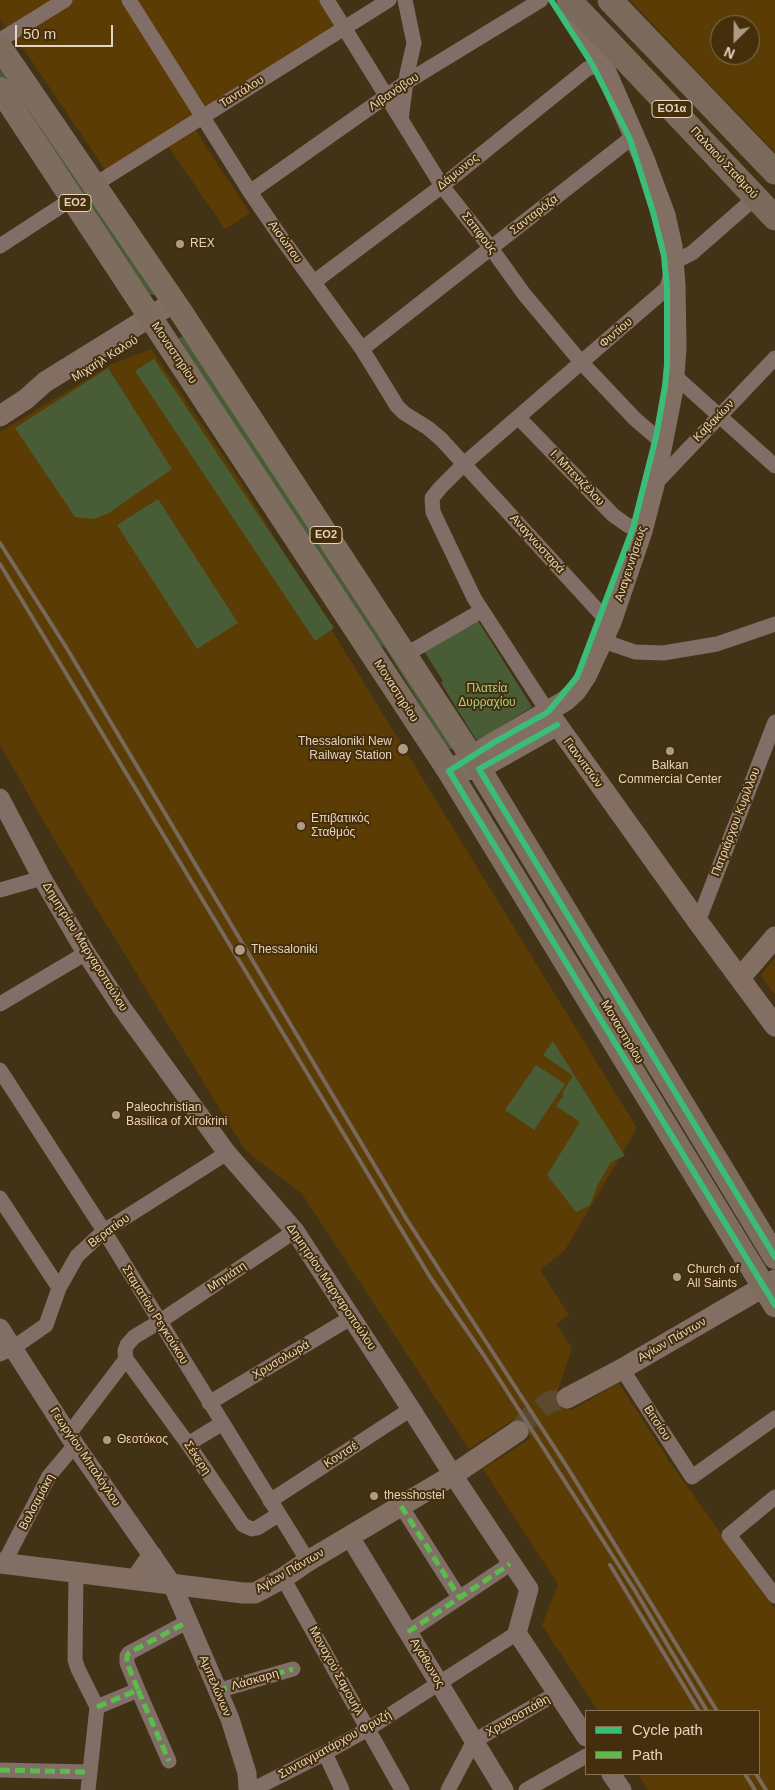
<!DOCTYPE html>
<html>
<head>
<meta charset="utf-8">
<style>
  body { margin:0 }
  #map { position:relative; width:775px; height:1790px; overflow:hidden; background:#423216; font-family:Arial,sans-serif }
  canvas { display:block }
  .legend { position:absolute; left:585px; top:1710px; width:175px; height:65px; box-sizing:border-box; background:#442e0b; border:1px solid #857153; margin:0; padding:6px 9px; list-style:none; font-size:15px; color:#e6d5be }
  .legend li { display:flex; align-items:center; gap:10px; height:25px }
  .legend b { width:25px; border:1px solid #857153 }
  .north { position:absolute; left:710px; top:15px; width:50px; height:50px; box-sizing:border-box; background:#442e0b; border:1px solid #857153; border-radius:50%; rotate:203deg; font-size:14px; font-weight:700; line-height:20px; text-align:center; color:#e6d5be }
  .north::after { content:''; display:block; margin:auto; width:18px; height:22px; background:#ad9c83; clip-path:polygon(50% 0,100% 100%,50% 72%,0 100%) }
  .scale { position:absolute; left:15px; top:25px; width:98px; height:22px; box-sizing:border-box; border:2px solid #e6d5be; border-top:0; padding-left:6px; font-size:15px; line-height:18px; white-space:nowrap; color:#e6d5be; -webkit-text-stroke:4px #442e0b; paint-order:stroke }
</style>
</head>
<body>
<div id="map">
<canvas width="775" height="1790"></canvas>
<ul class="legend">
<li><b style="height:6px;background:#3abd76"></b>Cycle path</li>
<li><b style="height:6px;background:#5cbc4b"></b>Path</li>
</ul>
<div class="north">N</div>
<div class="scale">50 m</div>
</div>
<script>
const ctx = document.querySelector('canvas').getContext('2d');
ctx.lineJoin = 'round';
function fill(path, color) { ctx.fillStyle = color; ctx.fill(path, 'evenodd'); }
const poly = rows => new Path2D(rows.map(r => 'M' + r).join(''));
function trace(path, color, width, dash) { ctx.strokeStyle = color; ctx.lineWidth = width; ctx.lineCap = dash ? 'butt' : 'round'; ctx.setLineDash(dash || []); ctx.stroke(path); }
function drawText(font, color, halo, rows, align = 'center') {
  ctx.font = font + ' Arial,sans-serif'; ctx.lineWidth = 4; ctx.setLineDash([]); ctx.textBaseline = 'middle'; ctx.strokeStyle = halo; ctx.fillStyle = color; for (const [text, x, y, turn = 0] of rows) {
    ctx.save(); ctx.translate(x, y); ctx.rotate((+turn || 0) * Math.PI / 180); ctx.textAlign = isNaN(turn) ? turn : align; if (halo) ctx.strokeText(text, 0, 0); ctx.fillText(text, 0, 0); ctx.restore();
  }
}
fill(poly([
  [0,0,320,0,336,26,188,119,250,213,225,229,161,136,106,171,27,54,0,19],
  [630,0,775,0,775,152,713,88],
  [720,25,750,25,750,55,720,55],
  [151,349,239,479,637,1128,565,1250,540,1270,569,1315,556,1324,572,1348,558,1390,570,1411,619,1383,671,1464,775,1609,775,1790,648,1790,638,1774,759,1774,759,1711,598,1711,542,1625,558,1584,483,1469,531,1438,519,1416,469,1449,302,1194,245,1150,55,841,0,745,0,432,112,364],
  [775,958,775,995,761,975]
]), '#5b3c04');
fill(poly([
  [0,61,156,295,149,295,0,78],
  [180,337,183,337,288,491,453,746,452,749,448,749,385,648,377,642,179,339],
  [154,359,334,628,315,641,135,371],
  [108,368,172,469,109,513,94,519,75,517,15,428],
  [158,499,238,623,197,649,117,525],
  [475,616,532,707,477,741,441,683,443,681,422,648],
  [553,1041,625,1156,611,1162,597,1186,590,1205,576,1212,547,1175,580,1122,556,1106,564,1095,562,1093,573,1076,543,1055],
  [536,1065,565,1084,534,1130,505,1110]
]), '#485c36');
trace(poly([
  [518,1431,529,1418,549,1402,567,1398]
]), '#5b4a2f', 21, [21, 11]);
trace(poly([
  [129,0,250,192,280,236,362,349,397,406,404,413,428,428,441,439,601,614,611,622],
  [327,0,442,186,491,248,524,294,581,362,635,419,656,437,663,440],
  [0,40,65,0],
  [401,120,407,74,414,43,405,0],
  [94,185,389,0],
  [250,192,405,83,541,0],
  [0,246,72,199],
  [314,282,442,186,587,69,602,63],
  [362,349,630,139,634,136],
  [675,376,775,466],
  [518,417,613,515,627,525,642,531],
  [654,485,775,358],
  [603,641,635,652,663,653,717,644,775,624],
  [405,655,481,611],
  [548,712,474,598,433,512,432,498,440,488,464,464,667,288,674,262,692,253,756,197],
  [0,890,42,878],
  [698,922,775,722],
  [0,1004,86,953],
  [0,1070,104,1231,308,1561],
  [0,1198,59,1288],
  [0,1354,13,1348,46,1325,59,1288,77,1256,104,1231,227,1153],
  [622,1369,692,1477,775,1418],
  [209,1403,352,1317],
  [69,1434,126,1359],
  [188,1444,221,1424],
  [775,1497,729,1535,775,1596],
  [270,1501,411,1409],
  [401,1506,459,1597],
  [278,1515,257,1528,252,1529,243,1525,188,1444,126,1359,125,1351,127,1345,134,1337,159,1322,295,1231],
  [4,1563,49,1476,75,1445],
  [76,1572,75,1660,78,1669,97,1707,88,1790],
  [283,1578,402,1790],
  [408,1632,510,1564],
  [138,1690,169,1761],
  [217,1691,293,1669],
  [97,1707,138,1690,127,1663,127,1656,129,1653,187,1622],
  [325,1753,342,1790],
  [0,1770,90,1772],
  [252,1790,325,1753,368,1729,517,1633],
  [448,1790,474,1741,557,1693],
  [526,1790,586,1756]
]), '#806e67', 15);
trace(poly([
  [0,798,42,878,86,953,122,1008,227,1153,295,1231,411,1409,453,1475,529,1589,517,1633,586,1737],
  [0,1328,75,1445,172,1584,230,1719,247,1773,248,1790],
  [350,1537,504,1790],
  [611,1774,622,1790]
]), '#806e67', 19);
trace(poly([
  [0,416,26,399,45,382,174,302],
  [548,712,698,922,775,1026],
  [462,770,479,769,557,725],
  [449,771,493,743,565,701,576,691,586,676,611,622,642,531,654,485,673,389,676,348,675,285,672,246,665,215,644,159,602,63,571,11],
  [740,978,775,937],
  [567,1398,622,1369,775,1280],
  [0,1563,243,1593,255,1593,283,1578,308,1561,453,1475,518,1431],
  [136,1579,152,1556]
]), '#836e64', 21);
trace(poly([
  [0,47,181,312,472,757,775,1257],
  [0,89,449,771,775,1305]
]), '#7e6c5f', 24);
trace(poly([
  [569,0,775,218],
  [610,0,775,172]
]), '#7b6a5c', 25);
trace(poly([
  [0,543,66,647,407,1220,569,1470,717,1711],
  [0,564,430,1277,483,1354,634,1589,707,1711],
  [610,1565,699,1711],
  [745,1774,755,1790],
  [756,1774,766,1790]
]), '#79695d', 4);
trace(poly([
  [401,1506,459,1597],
  [408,1632,510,1564],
  [138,1690,169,1761],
  [217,1691,293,1669],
  [97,1707,138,1690,127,1663,127,1656,129,1653,187,1622],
  [0,1770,90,1772]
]), '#5cbc4b', 5, [10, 5]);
trace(poly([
  [551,0,592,64,630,139,653,212,664,256,667,288,667,365,665,386,656,437,633,528,577,677,548,712,493,743,449,771,775,1305],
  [557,725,479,769,775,1257]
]), '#3abd76', 6);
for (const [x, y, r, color] of [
  [180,244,5,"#ad9c83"],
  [403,749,6,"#ad9c83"],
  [670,751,5,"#ad9c83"],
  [301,826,5,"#ad9c83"],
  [240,950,6,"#ad9c83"],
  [116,1115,5,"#ad9c83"],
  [677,1277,5,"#ad9c83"],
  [107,1440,5,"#ad9c83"],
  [374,1496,5,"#ad9c83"]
]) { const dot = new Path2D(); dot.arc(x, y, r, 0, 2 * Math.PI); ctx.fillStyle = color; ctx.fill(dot); trace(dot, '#442e0b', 2); }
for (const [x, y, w] of [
  [672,109,40],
  [75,203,32],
  [326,535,32]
]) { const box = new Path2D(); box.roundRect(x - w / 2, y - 8.5, w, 17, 4); ctx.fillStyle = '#442e0b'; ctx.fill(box); trace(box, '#e6d5be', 1); }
drawText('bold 11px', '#e6d5be', null, [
  ["ΕΟ1α",672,109],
  ["ΕΟ2",75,203],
  ["ΕΟ2",326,535]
]);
drawText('12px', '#e6d5be', '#442e0b', [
  ["Ταντάλου",242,92,-32],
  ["Λιβανόβου",394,92,-34],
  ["Παλαιού Σταθμού",724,163,47],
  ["Δάμωνος",458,172,-39],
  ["Σανταρόζα",534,215,-38],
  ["Σαπφούς",479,233,52],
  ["Αισώπου",285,242,54],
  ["Φιντίου",616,333,-41],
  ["Μοναστηρίου",174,353,56],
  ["Μιχαήλ Καλού",105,359,-32],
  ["Καβακίων",714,421,-46],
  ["Ι. Μπενιζέλου",577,478,46],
  ["Αναγνωσταρά",537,544,48],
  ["Αναγεννήσεως",631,564,-72],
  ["Μοναστηρίου",396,691,57],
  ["Γιαννιτσών",583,763,54],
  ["Πατριάρχου Κυρίλλου",736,822,-69],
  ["Δημητρίου Μαργαροπούλου",85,947,58],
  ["Μοναστηρίου",622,1032,59],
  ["Βερατίου",109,1231,-36],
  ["Μηνιάτη",227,1277,-34],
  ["Δημητρίου Μαργαροπούλου",331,1287,56],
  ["Σταματίου Ρεγκούκου",155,1315,58],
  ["Αγίων Πάντων",672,1340,-30],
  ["Χρυσολωρά",281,1360,-31],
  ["Βιτσίου",657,1423,57],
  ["Κοντσέ",341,1455,-33],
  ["Γεωργίου Μπαλόγλου",85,1457,56],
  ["Σέκερη",197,1458,56],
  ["Βαλσαμάκη",37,1502,-62],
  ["Αγίων Πάντων",290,1571,-30],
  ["Αγάθωνος",427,1663,59],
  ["Μοναχού Σαμουήλ",336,1671,61],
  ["Λάσκαρη",255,1680,-16],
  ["Αμπελώνων",215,1686,67],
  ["Χρυσοσπάθη",518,1716,-30],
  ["Συνταγματάρχου Φρυζή",335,1745,-29]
]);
drawText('12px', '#e6d5be', '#442e0b', [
  ["REX",190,244],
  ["Thessaloniki New",392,742,"right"],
  ["Railway Station",392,756,"right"],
  ["Balkan",670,766,"center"],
  ["Commercial Center",670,780,"center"],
  ["Επιβατικός",311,819],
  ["Σταθμός",311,833],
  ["Thessaloniki",251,950],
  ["Paleochristian",126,1108],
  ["Basilica of Xirokrini",126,1122],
  ["Church of",687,1270],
  ["All Saints",687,1284],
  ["Θεοτόκος",117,1440],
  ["thesshostel",384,1496]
], 'left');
drawText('12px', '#a2d981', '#442e0b', [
  ["Πλατεία",487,689],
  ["Δυρραχίου",487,703]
]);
</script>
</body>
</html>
